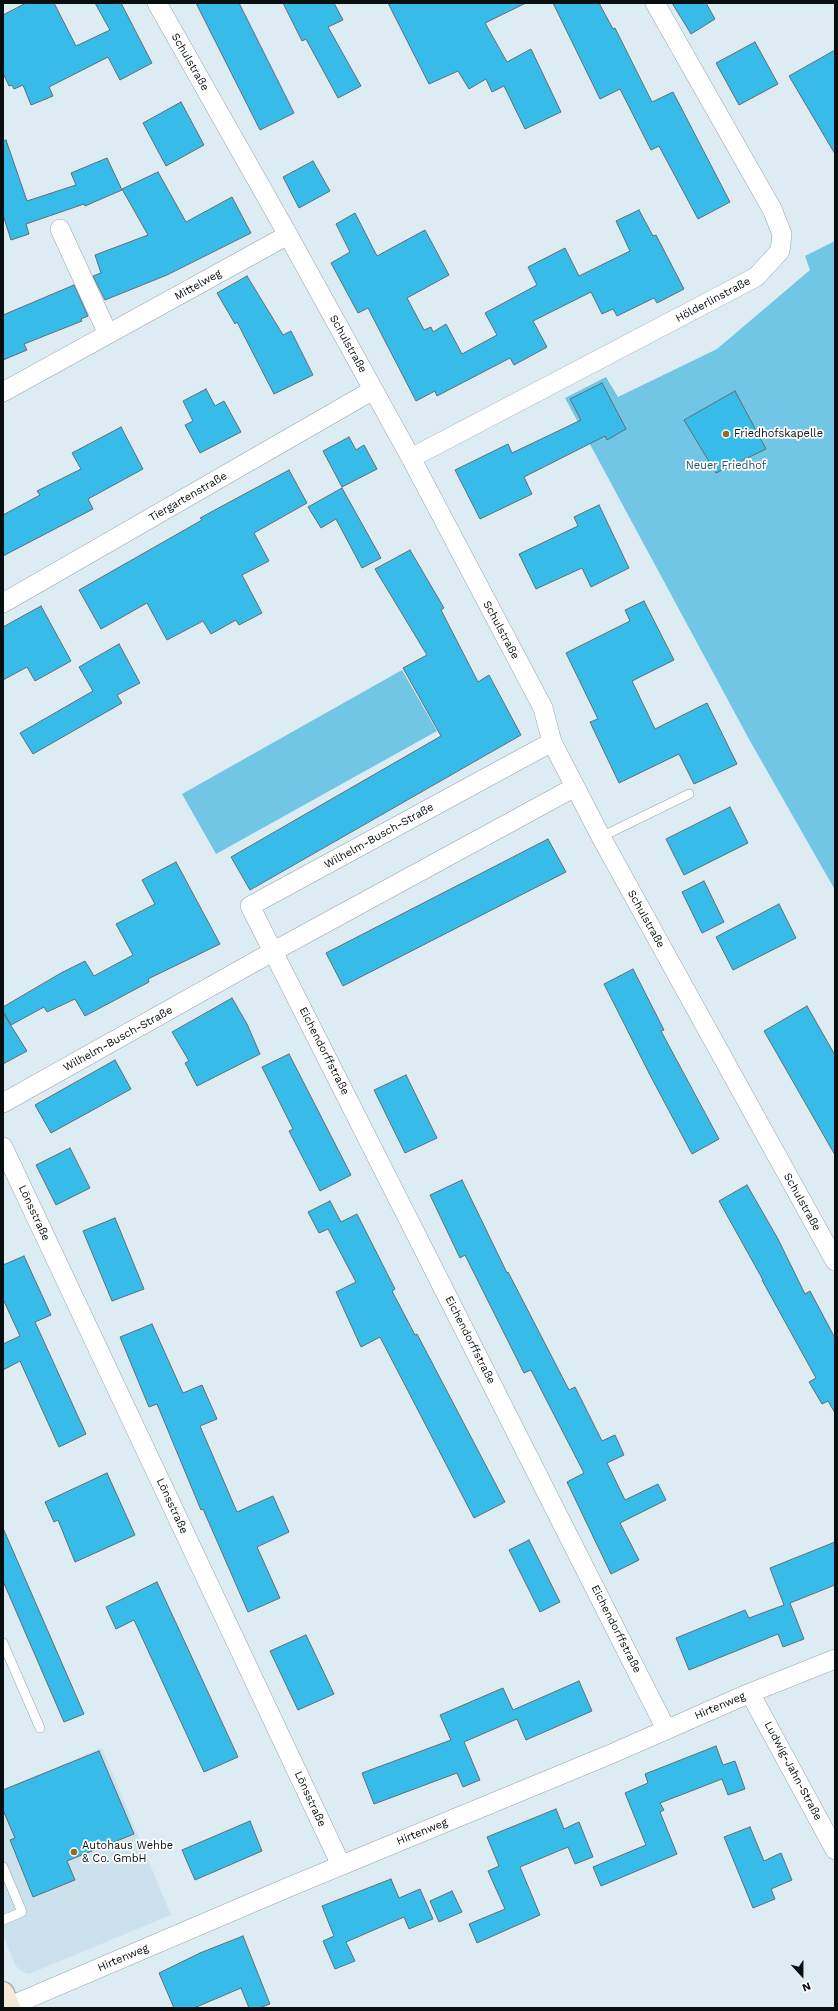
<!DOCTYPE html>
<html>
<head>
<meta charset="utf-8">
<style>
  body { margin:0 }
  #map { position:relative; width:838px; height:2011px; overflow:hidden; background:#ddecf3; font-family:"Work Sans",sans-serif }
  canvas { display:block }
  .frame { position:absolute; inset:0; border:4px solid #090f11; pointer-events:none }
  .north { position:absolute; left:782px; top:1955px; width:40px; height:40px; -webkit-text-stroke:3px #fff; paint-order:stroke; rotate:159deg; font-size:11px; font-weight:700; line-height:16px; text-align:center; color:#090f11 }
  .north::after { content:''; display:block; margin:auto; width:14px; height:18px; background:#090f11; clip-path:polygon(50% 0,100% 100%,50% 72%,0 100%) }
</style>
</head>
<body>
<div id="map">
<canvas width="838" height="2011"></canvas>
<div class="frame"></div>
<div class="north">N</div>
</div>
<script>
const ctx = document.querySelector('canvas').getContext('2d');
ctx.lineJoin = 'round';
function fill(path, color) { ctx.fillStyle = color; ctx.fill(path, 'evenodd'); }
const poly = rows => new Path2D(rows.map(r => 'M' + r).join(''));
function trace(path, color, width, dash) { ctx.strokeStyle = color; ctx.lineWidth = width; ctx.lineCap = dash ? 'butt' : 'round'; ctx.setLineDash(dash || []); ctx.stroke(path); }
function drawText(font, color, halo, rows, align = 'center') {
  ctx.font = font + ' "Work Sans",sans-serif'; ctx.lineWidth = 3.5; ctx.setLineDash([]); ctx.textBaseline = 'middle'; ctx.strokeStyle = halo; ctx.fillStyle = color; for (const [text, x, y, turn = 0] of rows) {
    ctx.save(); ctx.translate(x, y); ctx.rotate((+turn || 0) * Math.PI / 180); ctx.textAlign = isNaN(turn) ? turn : align; if (halo) ctx.strokeText(text, 0, 0); ctx.fillText(text, 0, 0); ctx.restore();
  }
}
fill(poly([
  [102,1748,171,1915,29,1974,21,1971,15,1965,3,1935,3,1789]
]), '#cbe2ec');
fill(poly([
  [835,241,835,890,750,741,565,398,606,377,618,397,717,349,810,270,805,256],
  [402,670,437,731,216,854,182,794]
]), '#71c5e5');
const building = poly([
  [26,3,54,3,76,46,110,30,95,3,121,3,152,63,120,80,108,57,49,87,53,96,31,105,23,85,14,89,12,85,9,86,3,73,3,15,26,3],
  [196,3,239,3,294,113,260,130,196,3],
  [283,3,334,3,343,20,328,27,361,86,338,98,306,39,302,41,283,3],
  [388,3,526,3,485,23,507,62,531,49,561,112,525,129,504,86,492,92,486,79,469,89,458,71,429,84,388,3],
  [553,3,599,3,613,29,615,28,652,102,673,92,730,202,698,219,659,146,651,150,620,89,600,99,553,3],
  [672,3,706,3,715,19,691,34,672,3],
  [755,42,778,84,739,105,716,63,755,42],
  [835,50,835,154,789,76,835,50],
  [181,102,204,145,166,166,143,123,181,102],
  [6,140,27,201,76,185,71,173,107,158,122,190,85,206,84,204,26,224,29,234,11,240,3,215,3,141,6,140],
  [313,161,330,191,299,208,283,177,313,161],
  [158,172,186,222,232,197,251,233,167,275,105,300,93,276,101,273,95,255,148,235,122,189,158,172],
  [639,210,653,236,656,235,684,289,657,303,654,298,617,316,613,309,602,314,591,292,533,321,547,347,514,365,510,358,437,396,435,391,416,401,368,308,358,313,331,263,350,252,336,224,355,213,377,256,425,230,449,275,407,298,424,330,431,327,433,332,446,324,462,354,497,335,485,313,537,285,528,267,565,248,579,276,630,251,616,221,639,210],
  [247,276,283,335,291,331,313,375,274,394,237,322,235,324,217,293,247,276],
  [74,285,88,316,81,319,82,321,24,344,27,350,3,360,3,315,74,285],
  [602,383,626,429,607,440,605,436,524,477,532,494,480,519,455,470,508,444,512,453,581,420,570,399,602,383],
  [206,389,215,406,224,401,241,432,200,453,185,425,193,421,183,401,206,389],
  [735,391,766,449,716,473,684,420,735,391],
  [121,427,143,469,88,499,93,509,3,556,3,515,40,495,37,491,81,469,72,453,121,427],
  [349,437,356,450,364,445,377,469,342,487,323,451,349,437],
  [289,470,307,503,254,533,269,561,242,575,262,613,239,625,236,620,211,634,203,621,167,640,147,603,101,629,79,590,202,520,200,518,289,470],
  [342,488,381,558,362,568,336,519,321,528,308,507,342,488],
  [599,505,629,568,591,587,582,568,536,589,519,554,578,526,574,517,599,505],
  [410,550,444,608,441,610,478,682,489,675,521,735,250,890,231,857,441,736,403,668,427,655,375,569,410,550],
  [644,601,674,660,632,681,655,729,707,703,737,764,694,784,679,754,619,783,590,722,598,719,566,653,630,621,625,610,644,601],
  [41,606,71,661,35,681,27,667,3,680,3,627,41,606],
  [119,644,140,683,117,695,122,703,33,754,20,733,93,691,79,667,119,644],
  [730,807,748,843,684,875,666,839,730,807],
  [548,839,566,872,343,986,326,953,548,839],
  [176,862,220,944,148,979,149,982,85,1016,75,999,47,1012,44,1007,11,1025,3,1011,3,1007,61,973,85,961,94,976,133,955,116,924,155,904,142,880,176,862],
  [704,881,724,922,702,933,682,892,704,881],
  [779,904,796,938,733,970,716,937,779,904],
  [633,969,664,1030,661,1031,719,1139,692,1154,650,1075,604,984,633,969],
  [232,998,247,1024,260,1054,197,1086,185,1063,189,1061,172,1032,232,998],
  [807,1006,835,1055,835,1155,764,1031,807,1006],
  [3,1013,27,1051,3,1064,3,1013],
  [289,1054,351,1175,320,1191,289,1131,293,1129,262,1067,289,1054],
  [115,1060,131,1089,51,1133,35,1105,115,1060],
  [406,1075,437,1138,405,1153,374,1090,406,1075],
  [70,1148,90,1188,56,1205,36,1165,70,1148],
  [462,1180,507,1273,508,1272,569,1390,575,1387,602,1441,615,1435,624,1455,607,1463,625,1500,658,1484,666,1500,620,1523,639,1560,611,1574,567,1482,584,1473,531,1370,524,1373,465,1255,460,1258,430,1195,462,1180],
  [747,1185,778,1239,805,1294,810,1291,835,1338,835,1413,828,1401,822,1404,809,1382,816,1378,762,1280,763,1280,719,1201,747,1185],
  [330,1201,341,1222,357,1214,395,1289,392,1291,415,1335,417,1334,505,1502,474,1518,380,1337,361,1347,336,1292,356,1282,328,1229,319,1233,308,1212,330,1201],
  [115,1218,144,1289,112,1301,83,1231,115,1218],
  [24,1256,51,1315,35,1322,86,1434,59,1447,20,1361,3,1370,3,1344,20,1336,3,1299,3,1265,24,1256],
  [152,1324,183,1393,202,1385,217,1419,200,1426,237,1512,273,1496,289,1532,257,1547,280,1598,248,1612,203,1509,201,1510,157,1404,149,1407,120,1337,152,1324],
  [107,1473,135,1535,75,1562,58,1520,54,1522,45,1502,107,1473],
  [3,1528,84,1714,64,1722,3,1581,3,1528],
  [529,1540,560,1602,540,1612,509,1550,529,1540],
  [835,1542,835,1585,790,1603,804,1639,783,1647,778,1634,689,1670,676,1638,745,1610,749,1618,784,1605,770,1568,835,1542],
  [157,1582,238,1757,204,1772,134,1620,116,1629,106,1607,157,1582],
  [306,1635,334,1694,298,1710,270,1651,306,1635],
  [579,1681,592,1711,526,1740,517,1719,464,1742,480,1780,463,1787,457,1773,374,1804,362,1773,451,1740,440,1715,503,1688,513,1710,579,1681],
  [716,1746,723,1765,735,1761,745,1789,728,1795,722,1779,660,1803,664,1810,660,1812,677,1854,601,1886,593,1867,646,1845,625,1793,648,1783,645,1774,716,1746],
  [99,1751,134,1834,67,1861,75,1880,33,1897,10,1840,15,1838,3,1810,3,1790,99,1751],
  [556,1809,564,1829,579,1822,593,1857,575,1864,568,1847,520,1867,540,1915,477,1943,469,1924,505,1909,488,1871,499,1866,487,1837,556,1809],
  [250,1821,262,1851,195,1880,182,1850,250,1821],
  [750,1827,764,1861,781,1853,792,1880,771,1889,775,1899,753,1908,724,1837,750,1827],
  [391,1879,399,1898,420,1889,433,1919,409,1929,404,1917,346,1942,355,1961,335,1969,323,1941,334,1936,322,1906,391,1879],
  [452,1891,462,1912,439,1922,430,1901,452,1891],
  [243,1936,270,2004,259,2008,249,2008,241,1988,194,2008,174,2008,159,1973,200,1953,243,1936]
]);
fill(building, '#37bce9');
trace(building, '#616e74', 1);
const service = poly([
  [601,837,689,794],
  [3,1643,40,1728],
  [3,1867,22,1912,3,1920]
]);
const minor = poly([
  [157,3,288,235,411,458,543,708,552,742,601,837,835,1261],
  [60,229,108,334],
  [3,392,288,235],
  [411,458,756,277,780,251,782,234,772,209,655,3],
  [3,603,373,390],
  [552,742,250,906,666,1729],
  [3,1103,274,951,575,787],
  [3,1147,341,1865],
  [750,1693,835,1850],
  [8,2007,289,1887,611,1754,750,1693,835,1659]
]);
const secondary = poly([
  [3,1993,9,2008]
]);
trace(service, '#96a4aa', 10);
trace(minor, '#96a4aa', 20);
trace(secondary, '#96a4aa', 24);
trace(service, '#fff', 9);
trace(minor, '#fff', 19);
trace(secondary, '#f6e8d6', 22);
for (const [x, y, r, color] of [
  [726,434,4,"#9a691b"],
  [74,1852,4,"#9a691b"]
]) { const dot = new Path2D(); dot.arc(x, y, r, 0, 2 * Math.PI); ctx.fillStyle = color; ctx.fill(dot); trace(dot, '#fff', 1.5); }
drawText('11px', '#090f11', '#fff', [
  ["Schulstraße",190,62,60],
  ["Mittelweg",198,285,-29],
  ["Hölderlinstraße",713,300,-28],
  ["Schulstraße",348,344,61],
  ["Tiergartenstraße",188,497,-30],
  ["Schulstraße",501,630,62],
  ["Wilhelm-Busch-Straße",379,836,-29],
  ["Schulstraße",646,919,61],
  ["Wilhelm-Busch-Straße",118,1039,-29],
  ["Eichendorffstraße",324,1051,63],
  ["Schulstraße",802,1202,61],
  ["Lönsstraße",34,1213,65],
  ["Eichendorffstraße",470,1340,63],
  ["Lönsstraße",172,1506,65],
  ["Eichendorffstraße",616,1629,63],
  ["Hirtenweg",720,1706,-23],
  ["Ludwig-Jahn-Straße",793,1771,62],
  ["Lönsstraße",310,1799,65],
  ["Hirtenweg",422,1832,-22],
  ["Hirtenweg",123,1958,-23]
]);
drawText('11px', '#090f11', '#fff', [
  ["Friedhofskapelle",734,434],
  ["Autohaus Wehbe",82,1846],
  ["& Co. GmbH",82,1859]
], 'left');
drawText('11px', '#205467', '#fff', [
  ["Neuer Friedhof",726,466]
]);
</script>
</body>
</html>
